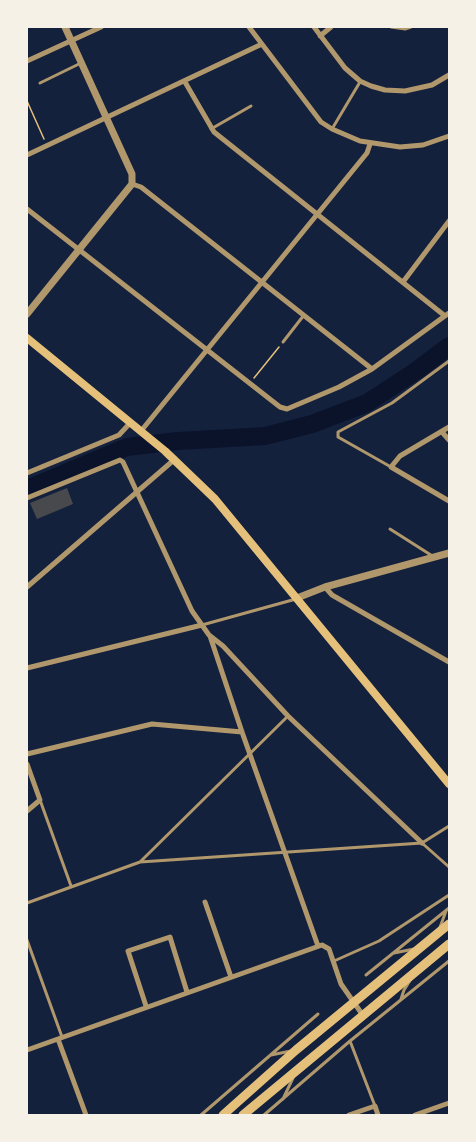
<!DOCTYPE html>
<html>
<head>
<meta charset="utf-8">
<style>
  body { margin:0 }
  #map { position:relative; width:476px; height:1142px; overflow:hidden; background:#14213d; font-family:Commissioner,sans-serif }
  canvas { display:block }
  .frame { position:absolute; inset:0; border:28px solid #f6f1e7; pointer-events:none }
</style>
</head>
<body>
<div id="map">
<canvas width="476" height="1142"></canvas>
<div class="frame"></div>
</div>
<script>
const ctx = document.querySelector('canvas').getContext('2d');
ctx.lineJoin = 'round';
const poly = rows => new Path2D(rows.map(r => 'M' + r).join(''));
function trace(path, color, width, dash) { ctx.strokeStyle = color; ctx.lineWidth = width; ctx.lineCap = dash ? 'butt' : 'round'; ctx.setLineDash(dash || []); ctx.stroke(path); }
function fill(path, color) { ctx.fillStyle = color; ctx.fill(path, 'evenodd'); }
trace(poly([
  [27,489,127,447,178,441,265,436,312,424,367,403,416,371,449,346]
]), '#0b132b', 18);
fill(poly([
  [67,488,73,504,37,519,30,503]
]), '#48494c');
trace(poly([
  [27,101,44,139],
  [254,378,279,347]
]), '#e5c07b', 1.5);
trace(poly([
  [391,27,405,29,411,27],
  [40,83,81,63],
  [211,129,251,106],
  [332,129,360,82],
  [283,342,304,315],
  [391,467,338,437,338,432,392,403,449,361],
  [390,529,434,557],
  [202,625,296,599],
  [40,800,71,886],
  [422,843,449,867],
  [140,862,287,717],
  [27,903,140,862,422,843,449,826],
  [439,930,446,911],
  [27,940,62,1037],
  [394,953,414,949],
  [334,961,379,941,449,895],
  [366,975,449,908],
  [401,999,404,990,411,979],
  [350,1041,375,1106],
  [271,1055,291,1051],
  [283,1099,293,1078],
  [201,1115,318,1014],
  [264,1115,350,1041,449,961]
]), '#b1986c', 3);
trace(poly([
  [249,27,321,122,332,129,360,141,400,147,423,145,449,136],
  [314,27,345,68,360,81,371,86,385,90,405,91,432,85,449,75],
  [320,36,331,27],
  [27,61,101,27],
  [185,82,214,132,445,316],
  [27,155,262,44],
  [132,184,141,187,372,369],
  [27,209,280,407,287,409,339,387,372,369,449,313],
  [403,282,449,221],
  [449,427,400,456,391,467,449,501],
  [141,431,367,153,370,144],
  [442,432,449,440],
  [27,473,119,435,131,422],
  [27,498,120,460,123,462,192,611,209,635,223,646,288,716,422,843],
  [27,587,175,459],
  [325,587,332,595,449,662],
  [210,636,242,732,318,946],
  [27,668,202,625],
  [27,754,152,724,242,732],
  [27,764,40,800,27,811],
  [205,902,231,977],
  [146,1006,128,951,170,937,187,992],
  [58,1039,86,1115],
  [27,1050,322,945,329,949,341,984,362,1014],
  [349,1115,375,1106,378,1115],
  [415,1115,449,1103]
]), '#b1986c', 5);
trace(poly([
  [27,314,132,184,132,174,65,27],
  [297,598,325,587,449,553]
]), '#b1986c', 7);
trace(poly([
  [27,338,165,451,215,499,449,784]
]), '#e5c07b', 8);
trace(poly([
  [223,1115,296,1050,449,924],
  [243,1115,449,944]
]), '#e5c07b', 9);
</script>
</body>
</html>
